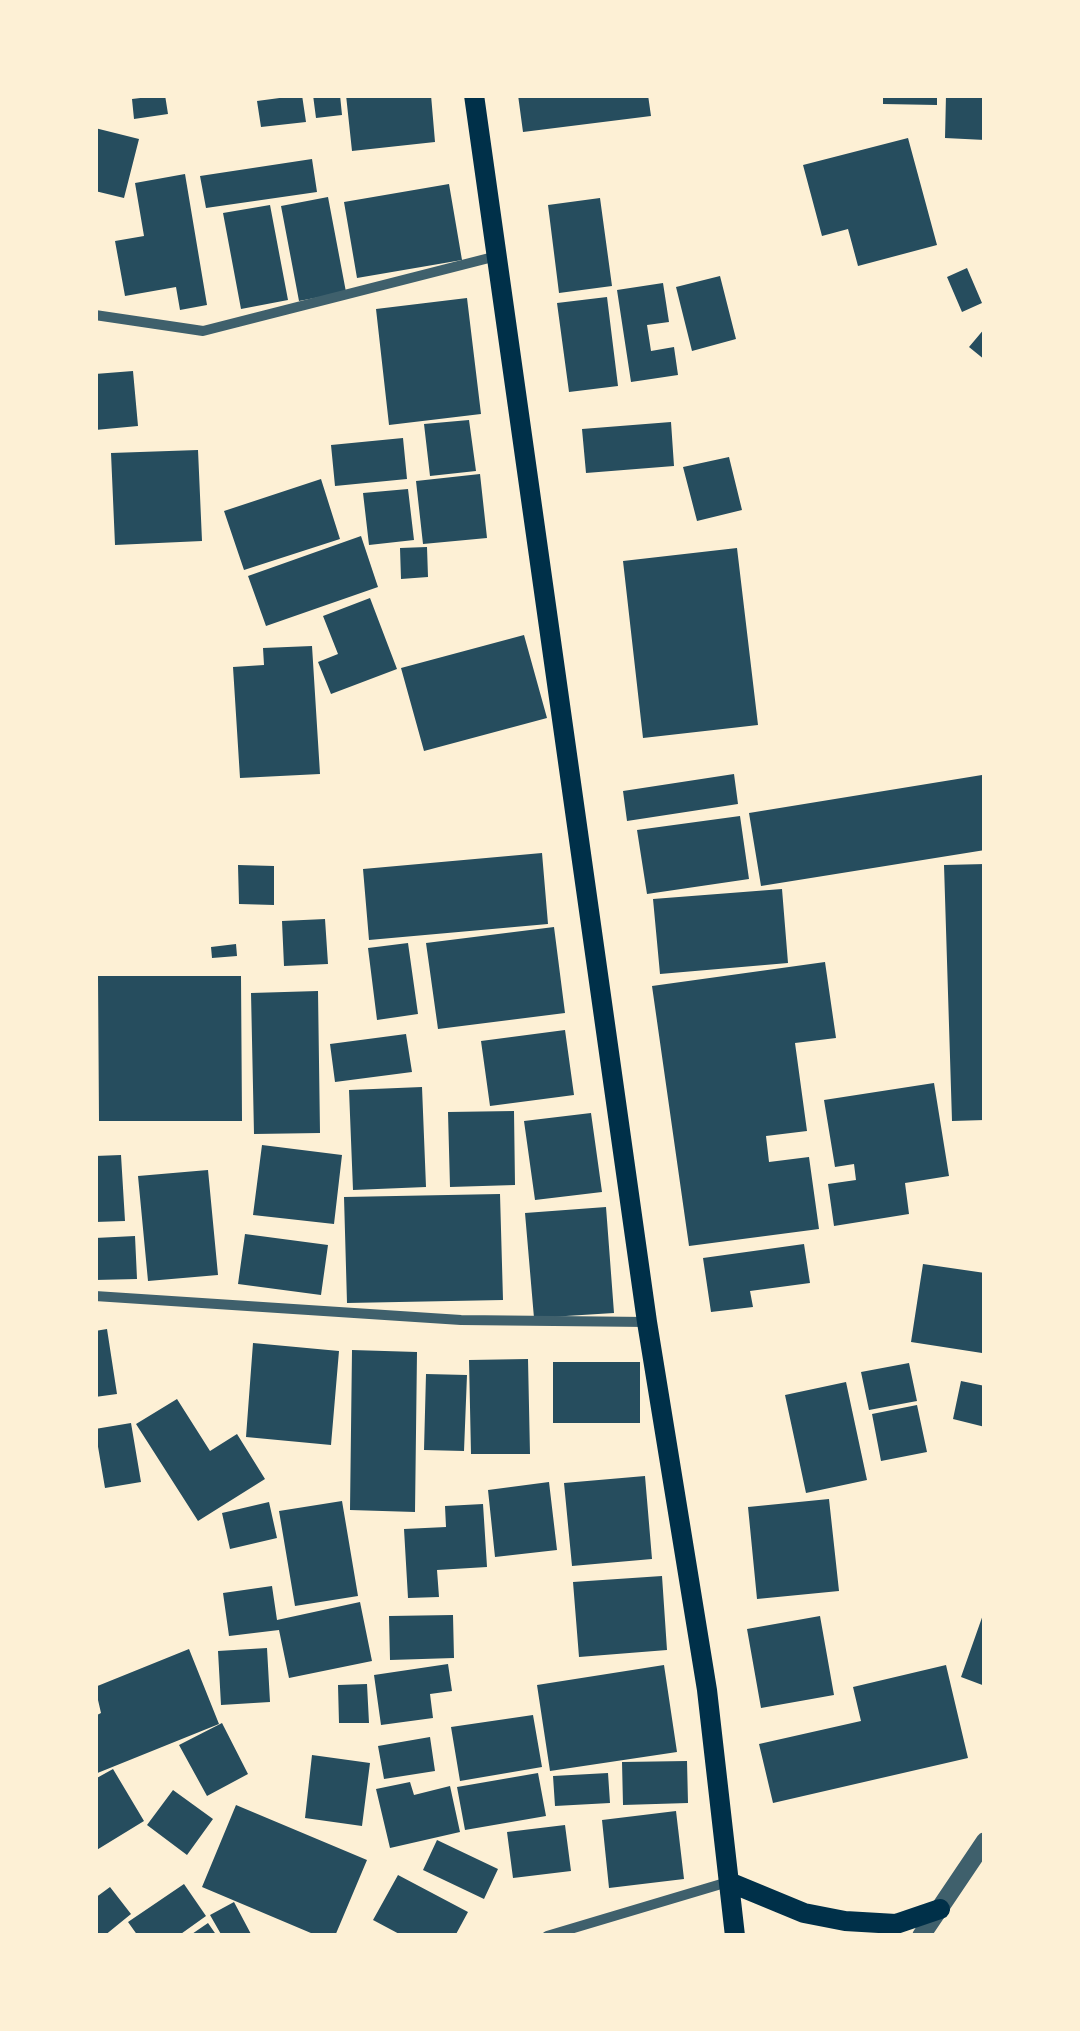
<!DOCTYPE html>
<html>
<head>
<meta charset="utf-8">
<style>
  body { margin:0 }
  #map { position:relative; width:1080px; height:2031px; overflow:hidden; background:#fdf0d5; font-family:"Alegreya Sans",sans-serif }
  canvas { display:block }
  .frame { position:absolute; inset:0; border:98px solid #fdf0d5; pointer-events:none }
</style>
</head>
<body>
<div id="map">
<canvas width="1080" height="2031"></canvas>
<div class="frame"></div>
</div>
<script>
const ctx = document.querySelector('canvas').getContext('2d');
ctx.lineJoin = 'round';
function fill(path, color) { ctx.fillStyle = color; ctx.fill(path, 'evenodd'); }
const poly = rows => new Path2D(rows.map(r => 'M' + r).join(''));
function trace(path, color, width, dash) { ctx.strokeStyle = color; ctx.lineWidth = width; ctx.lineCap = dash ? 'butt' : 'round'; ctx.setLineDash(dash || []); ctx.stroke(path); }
fill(poly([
  [165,95,168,114,134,119,132,99],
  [302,95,306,122,261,127,257,101],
  [313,95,340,95,342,115,316,118],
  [346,95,431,95,435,142,352,151],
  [518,95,648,95,651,116,523,132],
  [883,95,937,95,937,105,883,104],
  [946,95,985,95,985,140,945,138],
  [95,128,139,139,124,198,95,191],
  [908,138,937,245,858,266,848,229,822,236,803,165],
  [312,159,317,192,206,208,200,176],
  [185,174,207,305,180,310,176,287,125,296,115,241,144,236,135,183],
  [449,184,462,260,357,278,344,202],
  [328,197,346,292,299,301,281,206],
  [600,198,612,286,559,293,548,205],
  [270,205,288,300,241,309,223,213],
  [967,268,982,303,962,312,947,277],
  [720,276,736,339,692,351,676,287],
  [663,283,669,322,647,325,651,351,674,347,678,375,631,382,617,290],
  [607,297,618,386,569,392,557,303],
  [467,298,481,414,389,425,376,309],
  [985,328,985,360,969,347],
  [133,371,138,426,95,430,95,374],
  [469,420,476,471,430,476,424,424],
  [671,422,674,466,586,473,582,429],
  [403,438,407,479,335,486,331,445],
  [198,450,202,541,115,545,111,453],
  [729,457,742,510,697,521,683,467],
  [480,474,487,538,423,544,416,481],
  [321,479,340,539,244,570,224,511],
  [408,489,414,540,369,545,363,493],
  [361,536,378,587,266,626,248,576],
  [427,547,428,577,401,579,400,548],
  [737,548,758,725,643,738,623,561],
  [370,598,397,669,331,694,318,662,338,654,323,616],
  [524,635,547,718,424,751,401,668],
  [312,646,320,774,240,778,233,667,264,665,263,648],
  [734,774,738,804,627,821,623,791],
  [982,775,985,850,761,886,749,813],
  [740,816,749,879,647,894,637,830],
  [542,853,548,924,369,940,363,869],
  [985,864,985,1120,952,1121,944,865],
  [238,865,274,866,274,905,239,904],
  [782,889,788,963,660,974,653,899],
  [325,919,328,964,284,966,282,921],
  [554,927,565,1013,438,1029,426,943],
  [408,943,418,1014,377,1020,368,948],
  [236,944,237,956,212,958,211,947],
  [825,962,836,1038,795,1043,807,1131,766,1136,769,1162,809,1157,819,1229,689,1246,652,986],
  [98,976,241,976,242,1121,99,1121],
  [318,991,320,1133,254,1134,251,993],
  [565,1030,574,1095,490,1106,481,1041],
  [406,1034,412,1072,335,1082,330,1044],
  [934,1083,949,1176,905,1183,909,1214,834,1226,828,1184,856,1180,854,1164,835,1167,824,1100],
  [422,1087,426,1187,353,1190,349,1090],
  [514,1111,515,1185,450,1187,448,1112],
  [591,1113,602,1192,535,1200,524,1121],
  [262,1145,342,1155,334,1224,253,1215],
  [121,1155,125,1221,95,1222,95,1156],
  [208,1170,218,1275,148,1281,138,1176],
  [500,1194,503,1300,347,1303,344,1197],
  [606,1207,614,1313,534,1318,525,1213],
  [245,1234,328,1245,321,1295,238,1284],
  [135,1236,137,1279,95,1280,95,1238],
  [804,1244,810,1283,750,1291,753,1307,711,1312,703,1258],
  [923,1264,985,1273,982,1353,911,1342],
  [107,1329,117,1394,95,1397,95,1331],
  [253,1343,339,1351,331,1445,246,1437],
  [352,1350,417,1352,415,1512,350,1510],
  [528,1359,530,1454,471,1454,469,1360],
  [553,1362,640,1362,640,1423,553,1423],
  [909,1363,917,1401,869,1410,861,1372],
  [426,1374,467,1375,464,1451,424,1450],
  [961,1381,985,1386,985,1427,953,1419],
  [846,1382,867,1480,806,1493,785,1395],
  [177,1399,210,1451,237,1434,265,1479,198,1521,136,1424],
  [917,1405,927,1452,881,1461,872,1414],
  [131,1423,141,1482,105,1488,95,1429],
  [645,1476,652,1559,572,1566,564,1483],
  [549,1482,557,1550,495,1557,488,1490],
  [829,1499,839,1591,757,1599,748,1507],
  [342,1501,358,1596,295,1606,279,1511],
  [269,1502,277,1538,230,1549,222,1513],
  [483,1504,487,1567,437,1570,439,1597,408,1598,404,1529,446,1527,445,1506],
  [662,1576,667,1650,579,1657,573,1582],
  [272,1586,277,1620,360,1602,372,1661,289,1678,279,1630,229,1636,223,1593],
  [985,1609,985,1686,961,1677],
  [453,1615,454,1658,390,1660,389,1616],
  [820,1616,834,1695,761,1708,747,1629],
  [267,1648,270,1702,221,1705,218,1651],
  [189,1649,219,1724,95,1774,95,1716,101,1713,95,1687],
  [448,1664,452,1691,430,1694,433,1718,381,1725,374,1675],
  [664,1665,677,1752,550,1771,537,1685],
  [946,1665,968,1758,773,1803,759,1744,861,1721,853,1687],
  [367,1684,369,1723,339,1723,338,1685],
  [533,1715,542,1767,460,1781,451,1727],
  [222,1723,248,1774,207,1796,179,1745],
  [430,1737,435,1771,384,1779,378,1746],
  [312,1755,370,1763,362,1826,305,1818],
  [687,1761,688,1803,623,1805,622,1762],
  [113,1769,144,1821,95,1851,95,1779],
  [538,1773,546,1816,465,1830,457,1787],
  [608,1773,610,1803,555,1806,553,1776],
  [410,1782,414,1795,450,1786,460,1832,390,1848,376,1789],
  [173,1790,213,1819,187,1855,147,1825],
  [236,1805,367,1860,335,1936,318,1936,202,1887],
  [676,1811,684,1879,609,1888,602,1820],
  [565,1825,571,1871,513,1878,507,1832],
  [437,1840,498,1869,484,1899,423,1870],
  [398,1875,468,1912,455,1936,403,1936,373,1920],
  [184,1884,206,1916,178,1936,138,1936,128,1922],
  [110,1887,131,1914,104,1936,95,1936,95,1898],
  [234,1902,252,1936,222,1936,210,1915],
  [208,1923,217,1936,189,1936]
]), '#264d5e');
trace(poly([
  [95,315,203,331,497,256],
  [95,1296,461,1320,647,1322],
  [547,1936,728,1882]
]), '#3f606c', 10);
trace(poly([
  [921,1936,985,1841]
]), '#3f606c', 18);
trace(poly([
  [474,95,647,1322,707,1690,735,1936],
  [729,1882,804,1913,845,1921,896,1924,940,1909]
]), '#003049', 20);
</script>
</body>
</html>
